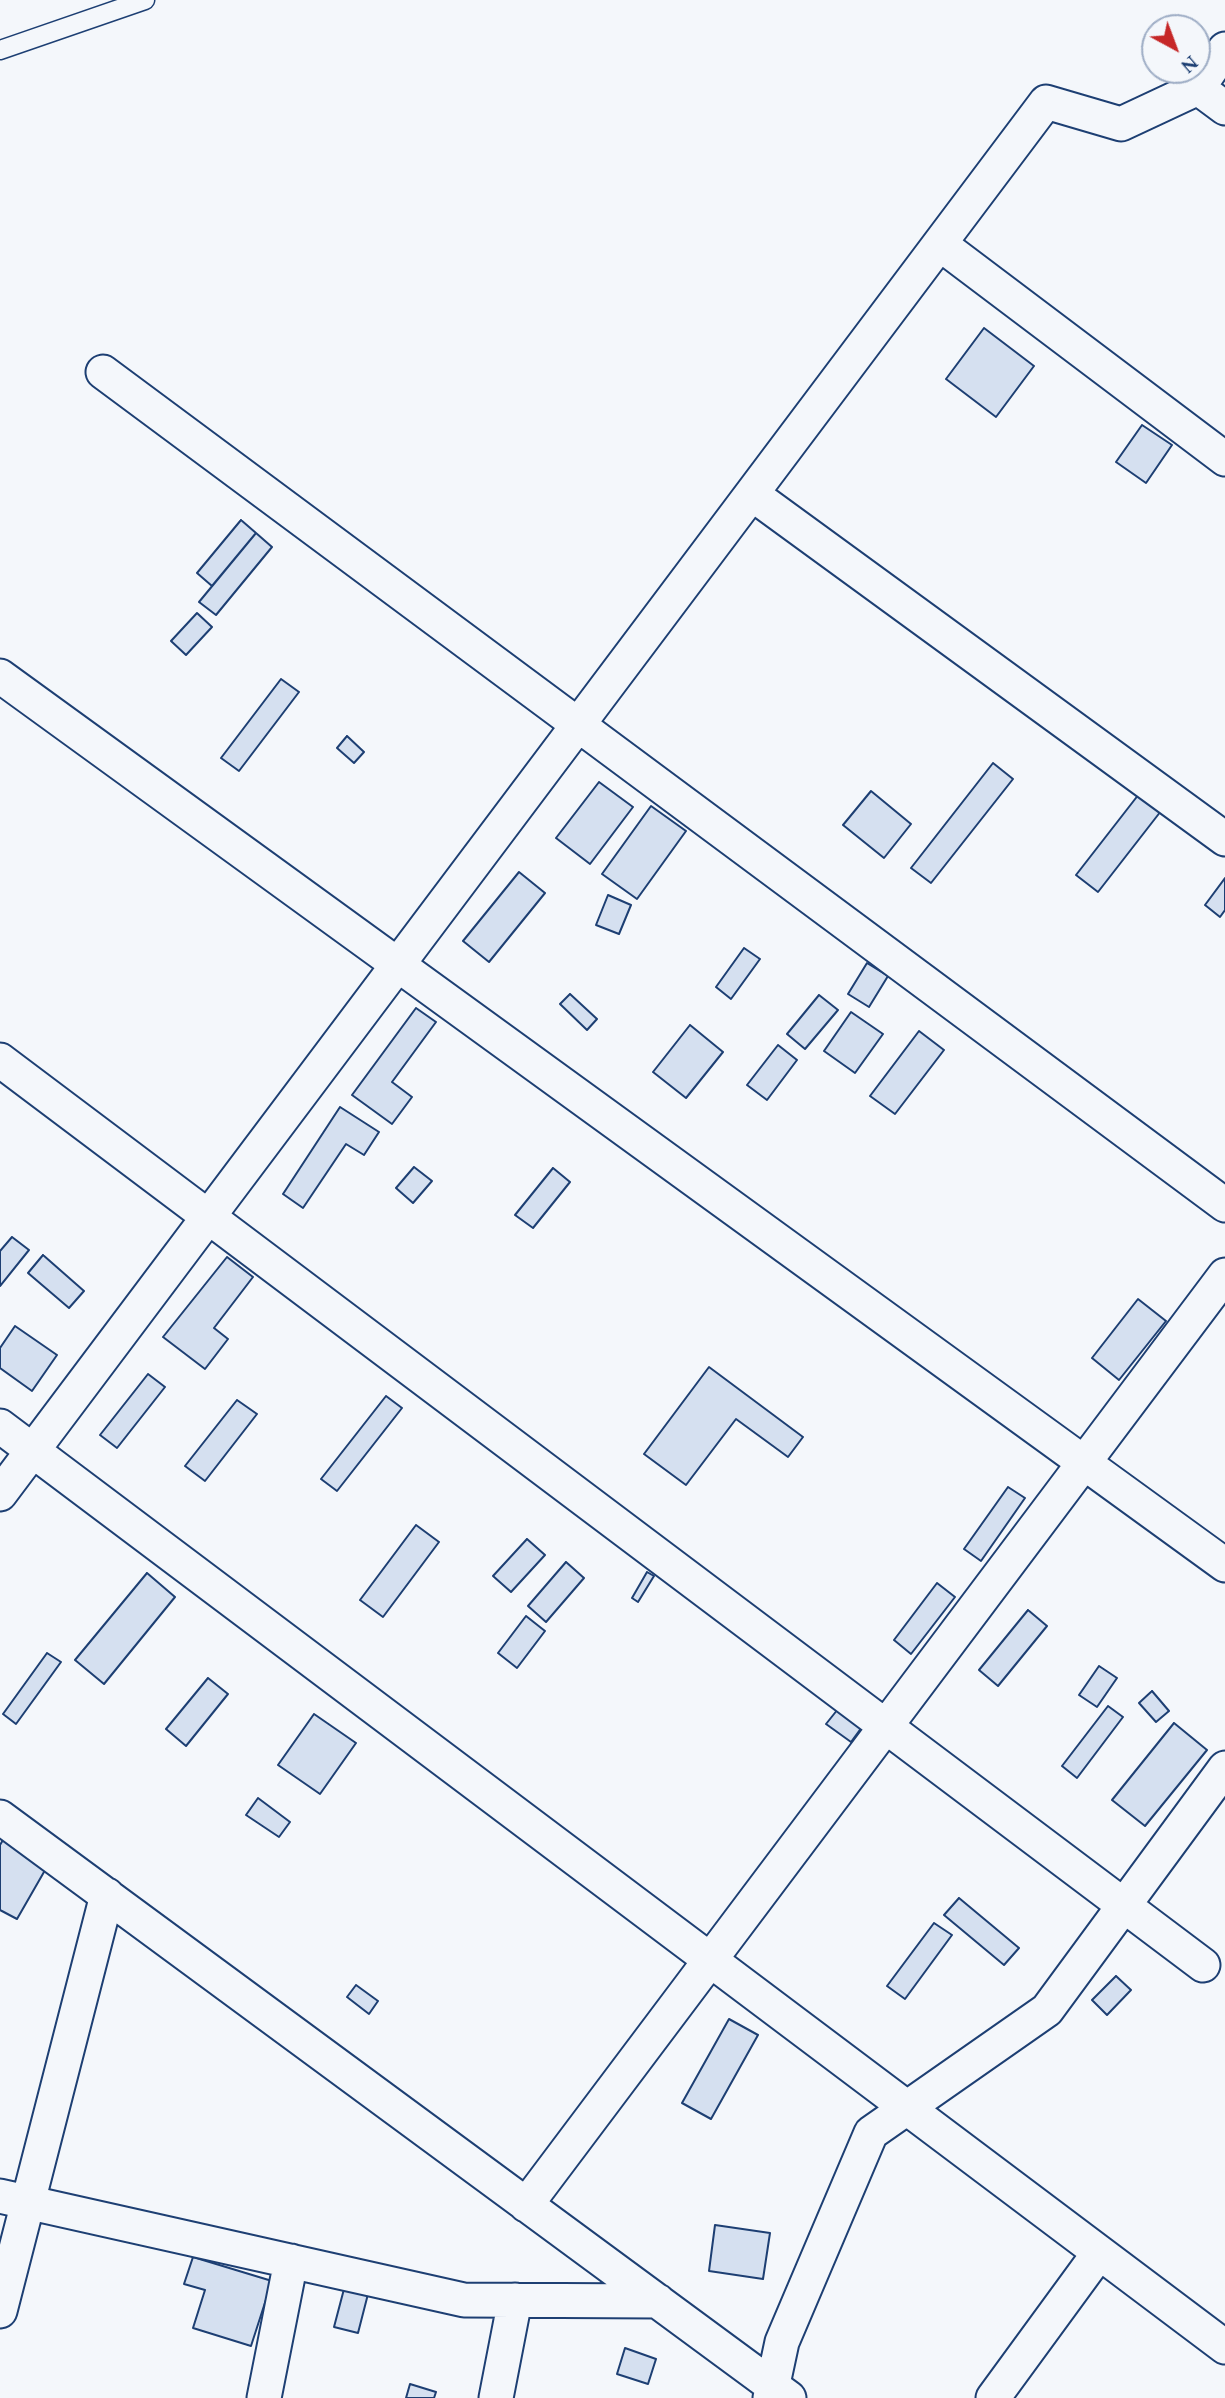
<!DOCTYPE html>
<html>
<head>
<meta charset="utf-8">
<style>
  body { margin:0 }
  #map { position:relative; width:1225px; height:2398px; overflow:hidden; background:#f4f7fb; font-family:Spectral,serif }
  canvas { display:block }
  .north { position:absolute; left:1141px; top:14px; width:70px; height:70px; box-sizing:border-box; background:#f4f7fb; border:2px solid #9eadc5; border-radius:50%; rotate:139deg; font-size:19px; font-weight:700; line-height:28px; text-align:center; color:#1d3f73 }
  .north::after { content:''; display:block; margin:auto; width:24px; height:32px; background:#c62828; clip-path:polygon(50% 0,100% 100%,50% 72%,0 100%) }
</style>
</head>
<body>
<div id="map">
<canvas width="1225" height="2398"></canvas>
<div class="north">N</div>
</div>
<script>
const ctx = document.querySelector('canvas').getContext('2d');
ctx.lineJoin = 'round';
function fill(path, color) { ctx.fillStyle = color; ctx.fill(path, 'evenodd'); }
const poly = rows => new Path2D(rows.map(r => 'M' + r).join(''));
function trace(path, color, width, dash) { ctx.strokeStyle = color; ctx.lineWidth = width; ctx.lineCap = dash ? 'butt' : 'round'; ctx.setLineDash(dash || []); ctx.stroke(path); }
const building = poly([
  [984,328,1034,366,996,417,946,379,984,328],
  [1142,425,1172,445,1146,483,1116,462,1142,425],
  [241,520,256,533,212,586,197,573,241,520],
  [256,533,272,547,216,615,199,602,256,533],
  [197,613,212,627,186,655,171,641,197,613],
  [281,679,299,692,239,771,221,758,281,679],
  [347,736,364,752,354,763,337,748,347,736],
  [993,763,1013,779,931,883,911,868,993,763],
  [599,782,633,807,590,864,556,838,599,782],
  [871,791,911,824,884,858,843,825,871,791],
  [1139,794,1161,811,1098,892,1076,875,1139,794],
  [651,806,686,831,637,899,602,874,651,806],
  [519,872,545,893,489,962,463,941,519,872],
  [1225,878,1225,910,1220,917,1205,905,1225,878],
  [608,895,631,905,619,934,596,925,608,895],
  [744,948,760,959,731,999,716,987,744,948],
  [867,963,888,976,869,1007,848,994,867,963],
  [570,994,597,1019,587,1030,560,1004,570,994],
  [819,995,838,1010,805,1049,787,1034,819,995],
  [416,1008,436,1022,392,1082,412,1097,392,1124,352,1095,416,1008],
  [851,1012,883,1034,855,1073,824,1051,851,1012],
  [690,1025,723,1052,686,1098,653,1072,690,1025],
  [919,1031,944,1050,895,1114,870,1096,919,1031],
  [778,1045,797,1060,767,1100,747,1085,778,1045],
  [340,1107,379,1132,364,1155,346,1144,303,1208,283,1194,340,1107],
  [414,1167,432,1181,413,1203,396,1188,414,1167],
  [553,1168,570,1182,533,1228,515,1215,553,1168],
  [12,1237,29,1250,0,1286,0,1251,12,1237],
  [43,1255,84,1291,69,1308,28,1273,43,1255],
  [227,1257,253,1277,214,1328,228,1339,205,1369,163,1337,227,1257],
  [1138,1299,1166,1321,1119,1380,1092,1358,1138,1299],
  [15,1326,57,1355,32,1391,0,1368,0,1348,15,1326],
  [709,1367,803,1437,788,1457,736,1419,686,1485,644,1454,709,1367],
  [148,1374,165,1387,117,1448,100,1435,148,1374],
  [386,1396,402,1408,337,1491,321,1479,386,1396],
  [237,1400,257,1414,205,1481,185,1466,237,1400],
  [1008,1487,1025,1498,981,1561,964,1549,1008,1487],
  [416,1525,439,1542,383,1617,360,1600,416,1525],
  [527,1539,545,1555,511,1592,493,1576,527,1539],
  [566,1562,584,1578,546,1622,528,1606,566,1562],
  [647,1572,654,1576,638,1602,632,1598,647,1572],
  [147,1573,175,1597,104,1684,75,1660,147,1573],
  [937,1583,955,1597,911,1654,894,1640,937,1583],
  [1028,1610,1047,1626,998,1686,979,1670,1028,1610],
  [526,1616,545,1631,517,1668,498,1653,526,1616],
  [47,1653,61,1662,16,1724,3,1714,47,1653],
  [1099,1666,1117,1678,1097,1707,1079,1695,1099,1666],
  [208,1678,228,1694,186,1746,166,1729,208,1678],
  [1152,1691,1169,1711,1156,1722,1139,1703,1152,1691],
  [1108,1706,1123,1717,1077,1778,1062,1766,1108,1706],
  [838,1709,862,1727,851,1742,826,1724,838,1709],
  [314,1714,356,1743,320,1794,278,1765,314,1714],
  [1174,1723,1207,1750,1145,1826,1112,1800,1174,1723],
  [258,1798,290,1822,279,1837,246,1815,258,1798],
  [3,1840,48,1865,17,1919,0,1910,0,1845,3,1840],
  [959,1898,1019,1948,1004,1965,944,1915,959,1898],
  [934,1923,952,1935,905,1999,887,1986,934,1923],
  [1116,1976,1131,1990,1107,2015,1092,2000,1116,1976],
  [356,1985,378,2001,369,2014,347,1997,356,1985],
  [729,2019,758,2035,711,2119,682,2103,729,2019],
  [715,2225,770,2233,763,2279,709,2271,715,2225],
  [193,2257,272,2281,251,2346,193,2328,205,2290,184,2284,193,2257],
  [344,2289,368,2294,358,2333,334,2327,344,2289],
  [625,2348,656,2359,648,2384,617,2374,625,2348],
  [410,2384,436,2392,434,2398,406,2398,410,2384]
]);
fill(building, '#d5e0f0');
trace(building, '#1d3f73', 2);
const service = poly([
  [0,50,145,0]
]);
const minor = poly([
  [1198,88,1225,108],
  [940,244,1225,459],
  [103,372,1225,1205],
  [752,494,1225,839],
  [0,676,1225,1565],
  [0,1060,1203,1965],
  [0,1426,1225,2347],
  [0,1494,1046,102,1121,124,1198,88,1225,49],
  [0,1817,789,2398],
  [0,2196,464,2300,658,2301],
  [526,2205,1225,1275],
  [0,2311,107,1895],
  [264,2398,291,2261],
  [496,2398,515,2300],
  [770,2398,782,2342,871,2133,1047,2010,1225,1768],
  [993,2398,1099,2253]
]);
trace(service, '#1d3f73', 21);
trace(minor, '#1d3f73', 37);
trace(service, '#f4f7fb', 18);
trace(minor, '#f4f7fb', 33);
</script>
</body>
</html>
